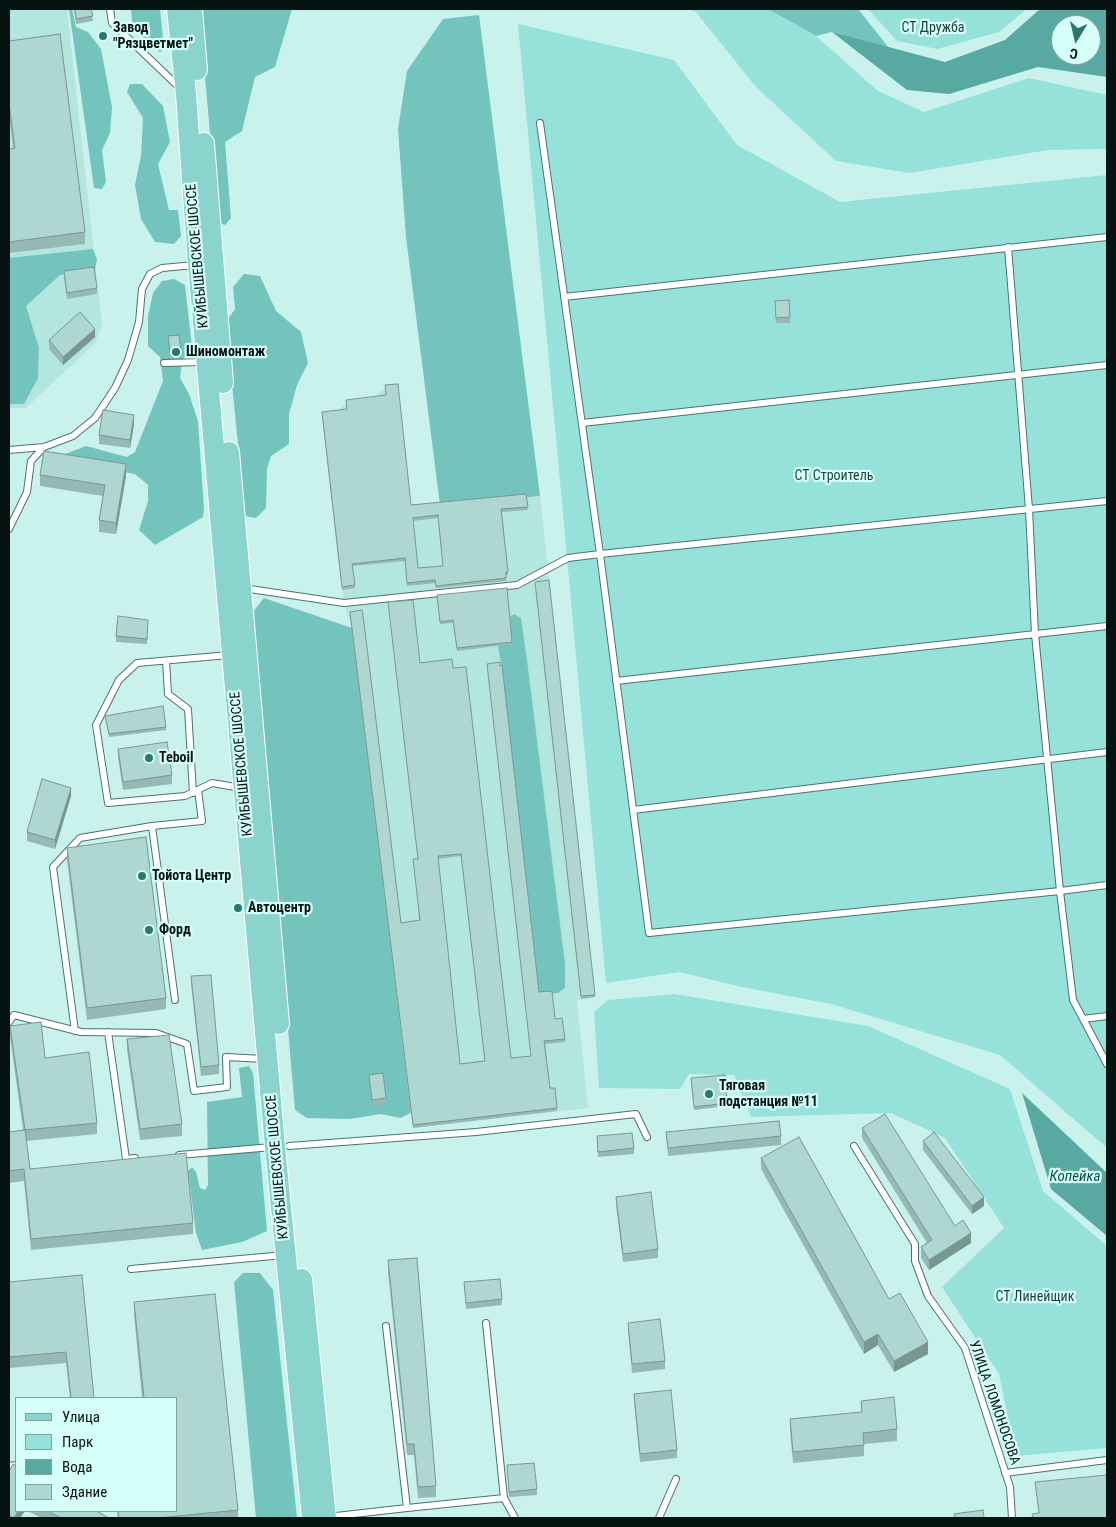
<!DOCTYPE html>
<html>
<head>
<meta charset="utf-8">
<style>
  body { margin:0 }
  #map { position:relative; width:1116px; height:1527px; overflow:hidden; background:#c9f2ed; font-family:"Roboto Condensed",sans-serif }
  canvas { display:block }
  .frame { position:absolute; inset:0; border:10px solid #051311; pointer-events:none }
  .legend { position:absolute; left:15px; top:1397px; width:162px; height:115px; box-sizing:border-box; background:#d6fffa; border:1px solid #82a19d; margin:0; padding:6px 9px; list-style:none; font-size:15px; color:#051311 }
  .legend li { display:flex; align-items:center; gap:10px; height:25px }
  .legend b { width:25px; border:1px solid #82a19d }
  .north { position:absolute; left:1051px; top:15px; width:50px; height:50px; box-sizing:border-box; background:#d6fffa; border:1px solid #82a19d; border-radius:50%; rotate:189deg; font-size:14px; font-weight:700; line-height:20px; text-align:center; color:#051311 }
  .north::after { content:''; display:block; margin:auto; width:18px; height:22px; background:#2d756f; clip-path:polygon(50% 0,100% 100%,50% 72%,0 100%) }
</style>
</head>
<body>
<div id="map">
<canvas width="1116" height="1527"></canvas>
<div class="frame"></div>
<ul class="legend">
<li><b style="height:6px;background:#8bd3cd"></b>Улица</li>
<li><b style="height:14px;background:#96e2da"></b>Парк</li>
<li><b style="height:14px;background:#57a9a1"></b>Вода</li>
<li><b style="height:14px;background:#afd7d2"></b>Здание</li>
</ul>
<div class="north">С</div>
</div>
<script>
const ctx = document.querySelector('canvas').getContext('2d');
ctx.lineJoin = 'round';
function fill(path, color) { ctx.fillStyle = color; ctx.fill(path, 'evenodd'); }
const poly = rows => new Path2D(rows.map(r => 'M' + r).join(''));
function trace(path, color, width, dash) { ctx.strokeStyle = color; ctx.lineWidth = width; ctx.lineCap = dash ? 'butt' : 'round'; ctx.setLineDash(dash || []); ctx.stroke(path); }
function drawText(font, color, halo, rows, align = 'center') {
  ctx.font = font + ' "Roboto Condensed",sans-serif'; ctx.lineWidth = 4.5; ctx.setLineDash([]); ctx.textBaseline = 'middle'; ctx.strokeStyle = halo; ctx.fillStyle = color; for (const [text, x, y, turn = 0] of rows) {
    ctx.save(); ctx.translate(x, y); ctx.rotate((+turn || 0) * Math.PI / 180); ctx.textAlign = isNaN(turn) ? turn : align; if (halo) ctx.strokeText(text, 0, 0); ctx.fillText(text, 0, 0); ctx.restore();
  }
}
fill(poly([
  [9,9,67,9,102,324,95,343,26,408,9,408],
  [385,388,411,508,540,496,595,997,577,1000,588,1108,413,1128,352,628,344,603,322,415,334,414,346,403,371,400]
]), '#b4e6e0');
fill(poly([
  [684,9,768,9,816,36,878,91,924,112,1029,78,1107,95,1107,149,1048,150,909,173,836,161,756,87,695,11],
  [868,9,1027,9,999,32,937,49,897,41],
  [518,24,674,60,737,145,840,202,1107,175,1107,1148,1000,1055,831,1004,742,987,679,972,606,983],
  [674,994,868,1026,1010,1089,1043,1191,1107,1246,1107,1448,1016,1456,999,1374,942,1287,1004,1228,945,1138,891,1113,751,1117,734,1075,689,1074,680,1089,599,1088,594,1012,608,1000]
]), '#96e2da');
fill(poly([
  [69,9,72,9,76,27,88,32,101,49,112,107,110,133,102,150,106,182,102,189,94,188],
  [131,9,160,9,164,49,160,52,133,29],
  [199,9,292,9,275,67,255,77,242,131,225,142,231,218,225,225,218,223],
  [768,9,858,9,889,48,832,32,816,36],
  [479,15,540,496,440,505,406,237,398,129,407,71,443,19],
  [130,84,142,84,163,106,170,142,158,164,169,210,178,210,181,236,174,244,155,242,141,219,135,185,141,156,143,118,127,92],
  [93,249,97,259,95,269,60,275,26,306,39,348,38,378,24,404,9,404,9,258],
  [244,274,260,276,276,311,301,332,308,363,297,385,289,414,289,444,271,456,267,469,266,508,256,518,245,516,226,322,235,309,233,287],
  [174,279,185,285,192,347,182,360,180,378,189,394,198,421,204,510,203,517,155,545,139,530,148,501,148,485,135,474,58,461,57,457,86,446,127,457,135,452,163,381,160,357,148,346,148,316,153,293,162,281],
  [264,598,352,628,411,1113,400,1118,381,1114,350,1119,307,1118,295,1110,252,613],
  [514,614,521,618,527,660,565,964,565,988,558,993,539,995,502,668,498,646,511,632,510,617],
  [249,1066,253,1073,267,1231,242,1242,202,1250,196,1233,188,1171,192,1167,196,1172,200,1188,205,1190,208,1185,207,1102,242,1097,239,1068],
  [243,1273,260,1273,273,1290,297,1518,256,1518,234,1282]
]), '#73c4bc');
fill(poly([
  [1040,9,1107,9,1107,77,1038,67,949,94,907,90,832,32,945,62,1005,40],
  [1061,25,1091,25,1091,55,1061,55],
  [1022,1093,1107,1173,1107,1236,1051,1189]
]), '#57a9a1');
const service = poly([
  [110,9,112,23,180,88],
  [540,123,600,554,649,933,1060,891,1073,1000,1107,1064],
  [1008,247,1029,509,1035,634,1060,891,1107,885],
  [564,297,1107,237],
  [164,363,203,362],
  [582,423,1107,365],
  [9,450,44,447,73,436,95,418,115,388,128,360,139,322,142,289,150,274,162,268,195,265],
  [9,529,27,492,31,461,44,447],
  [243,588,344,603,517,585,568,558,600,554,1107,501],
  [229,655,137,663,119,680,96,725,108,803,185,796,212,783,241,788],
  [166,661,168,694,188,709,193,793],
  [616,681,1107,626],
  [633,810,1107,752],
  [175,1000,152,826,202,821,198,790],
  [1083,1019,1107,1016],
  [9,1022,14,1015,81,1032,156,1033,187,1044,194,1091,227,1087,226,1057,264,1059],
  [75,1031,53,867,80,838,152,826],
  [108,1032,126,1159,135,1158],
  [289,1146,476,1132,636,1114,647,1137],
  [854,1146,915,1244,915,1261,928,1296,965,1348,1010,1487,1012,1518],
  [179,1155,272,1147],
  [131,1269,284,1255],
  [9,1466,16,1465],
  [1005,1473,1107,1460],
  [504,1498,515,1518],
  [407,1508,504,1498,486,1323],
  [327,1517,407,1508,386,1326],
  [659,1518,676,1479]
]);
const primary = poly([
  [177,9,186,94,198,264,275,1147,312,1518],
  [192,9,197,70],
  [204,143,223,383],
  [229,452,279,1024],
  [302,1279,326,1518]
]);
trace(service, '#4d726e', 8);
trace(primary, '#fff', 22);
trace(service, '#fff', 6);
trace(primary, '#8bd3cd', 20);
fill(poly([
  [74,9,91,9,93,21,76,24],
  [9,41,85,232,85,244,9,253,9,149,13,148,9,114],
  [64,271,97,288,97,294,67,299,64,277],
  [775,301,790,317,790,323,776,323],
  [168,336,181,352,181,358,170,358],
  [95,337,63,365,49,349,49,340],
  [322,415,411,505,526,494,528,510,502,512,508,572,508,574,506,575,506,581,436,588,435,583,407,586,405,561,352,566,355,588,342,590],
  [438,518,443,566,418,568,413,521],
  [134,424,130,448,99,444,99,435],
  [40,475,126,476,116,534,99,532,99,520,103,496,40,486],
  [535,584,595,995,595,997,581,999],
  [437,598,512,642,512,644,457,651,453,623,440,624],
  [350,615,401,923,419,921,417,859,420,663,511,1058,531,1056,539,992,555,1019,565,1039,565,1042,545,1044,550,1088,557,1108,557,1111,413,1128],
  [461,856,485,1061,460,1064,438,859],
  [148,626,147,644,116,642,116,636],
  [105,716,166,727,166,730,109,737],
  [118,749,172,775,172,784,123,790,118,758],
  [71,796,55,849,27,841,27,832],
  [67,848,166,998,166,1009,87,1020,67,860],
  [191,976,219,1065,219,1074,201,1076,191,984],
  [10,1026,45,1058,97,1123,97,1134,26,1141,30,1169,193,1223,193,1234,31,1250,24,1181,9,1183,9,1132,23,1130,10,1037],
  [127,1039,182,1124,182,1136,140,1140,127,1050],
  [369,1075,386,1098,386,1104,372,1106],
  [691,1081,727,1103,727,1106,694,1110],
  [862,1128,955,1226,971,1243,929,1270,921,1258,921,1247,927,1243,862,1138],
  [666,1132,781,1136,781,1145,668,1156],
  [597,1136,634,1148,634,1154,598,1157],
  [923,1141,984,1206,972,1214,923,1150],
  [761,1158,928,1354,894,1372,878,1345,864,1354,761,1169],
  [616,1197,658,1249,658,1258,623,1262,616,1205],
  [388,1260,436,1486,436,1497,418,1498,414,1455,407,1455,388,1272],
  [82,1275,94,1398,70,1398,66,1363,9,1368,9,1282],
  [464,1282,502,1299,502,1305,466,1309],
  [134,1302,238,1510,238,1518,118,1518,117,1511,176,1511,176,1398,142,1398,134,1314],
  [628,1323,665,1361,665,1369,632,1373,628,1331],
  [634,1394,677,1450,677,1458,640,1462,634,1402],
  [861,1401,897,1429,897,1441,864,1444,864,1456,793,1463,790,1431,790,1419,861,1412],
  [507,1465,537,1489,537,1495,509,1497],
  [28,1511,96,1511,109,1518,41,1518]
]), '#96b9b5');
fill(poly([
  [95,329,95,337,63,365,63,357],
  [134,415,134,424,130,448,130,440],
  [126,464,126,476,116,534,116,523],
  [71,788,71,796,55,849,55,840],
  [984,1197,984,1206,972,1214,972,1206],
  [971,1233,971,1243,929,1270,929,1260],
  [878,1334,878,1345,864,1354,864,1342],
  [928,1342,928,1354,894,1372,894,1361],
  [18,1511,25,1511,20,1518,14,1518]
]), '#7a9693');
const building = poly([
  [75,9,91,9,93,16,76,19,75,9],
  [60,34,85,232,9,242,9,149,15,148,9,103,9,41,60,34],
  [94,267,97,288,67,293,64,271,94,267],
  [789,300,790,317,776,318,775,301,789,300],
  [80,312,95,329,63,357,49,340,80,312],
  [179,335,181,352,170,352,168,336,179,335],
  [398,384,411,505,526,494,528,507,501,509,508,572,506,572,506,578,436,586,435,580,407,583,405,558,352,564,355,585,342,587,322,412,347,409,346,400,386,395,385,385,398,384],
  [438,515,443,566,418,568,413,518,438,515],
  [103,410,134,415,130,440,99,435,103,410],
  [44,451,126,464,116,523,99,520,105,485,40,475,44,451],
  [549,580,595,995,581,996,535,582,549,580],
  [507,588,512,642,457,648,453,620,440,622,437,595,507,588],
  [413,600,420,663,452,659,453,668,466,667,511,1058,531,1056,487,664,500,662,500,666,502,665,539,992,552,991,555,1019,562,1018,565,1039,544,1041,550,1088,555,1088,557,1108,413,1125,350,612,362,610,364,623,401,923,420,920,413,859,418,859,388,602,413,600],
  [461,854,485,1061,460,1064,438,856,461,854],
  [118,616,148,620,147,639,116,636,118,616],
  [163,706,166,727,109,734,105,716,163,706],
  [167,742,172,775,123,782,118,749,167,742],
  [42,779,71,788,55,840,27,832,42,779],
  [146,837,166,998,87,1008,67,848,146,837],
  [211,975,219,1065,201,1067,191,976,211,975],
  [41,1022,45,1058,89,1052,97,1123,25,1130,10,1026,41,1022],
  [169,1035,182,1124,140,1129,127,1039,169,1035],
  [383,1073,386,1098,372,1100,369,1075,383,1073],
  [725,1075,727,1103,694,1107,691,1078,725,1075],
  [885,1114,955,1226,963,1220,971,1233,929,1260,921,1247,932,1240,862,1128,885,1114],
  [779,1121,781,1136,668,1148,666,1132,779,1121],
  [25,1130,30,1169,186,1153,193,1223,31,1239,24,1169,9,1171,9,1132,25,1130],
  [934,1132,984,1197,972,1206,923,1141,934,1132],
  [632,1133,634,1148,598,1152,597,1136,632,1133],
  [799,1137,889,1299,900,1293,928,1342,894,1361,878,1334,864,1342,761,1158,799,1137],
  [651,1192,658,1249,623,1254,616,1197,651,1192],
  [417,1258,436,1486,418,1487,414,1444,407,1444,388,1260,417,1258],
  [82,1275,94,1398,71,1398,66,1352,9,1357,9,1282,82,1275],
  [500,1279,502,1299,466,1303,464,1282,500,1279],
  [215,1294,238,1510,157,1518,119,1518,118,1511,176,1511,176,1398,144,1398,134,1302,215,1294],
  [660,1319,665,1361,632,1364,628,1323,660,1319],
  [671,1390,677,1450,640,1454,634,1394,671,1390],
  [894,1397,897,1429,863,1433,864,1445,793,1452,790,1419,862,1412,861,1401,894,1397],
  [534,1463,537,1489,509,1492,507,1465,534,1463],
  [13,1464,16,1466,16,1511,18,1511,14,1518,9,1516,9,1471,13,1464],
  [1107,1475,1107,1518,1033,1518,1032,1514,1039,1513,1035,1482,1107,1475],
  [983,1510,984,1518,955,1518,954,1514,983,1510],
  [48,1511,96,1511,109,1518,61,1518,48,1511]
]);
fill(building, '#afd7d2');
trace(building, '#7a9693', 1);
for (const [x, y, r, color] of [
  [103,36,5,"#2d756f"],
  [176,352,5,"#2d756f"],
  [149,758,5,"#2d756f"],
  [142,876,5,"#2d756f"],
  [238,908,5,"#2d756f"],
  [149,930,5,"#2d756f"],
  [709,1094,5,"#2d756f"]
]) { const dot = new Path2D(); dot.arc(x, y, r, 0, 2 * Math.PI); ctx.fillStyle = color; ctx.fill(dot); trace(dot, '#d6fffa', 2); }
drawText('bold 14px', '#051311', '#d6fffa', [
  ["Завод",113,28],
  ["\"Рязцветмет\"",113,44],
  ["Шиномонтаж",186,352],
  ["Teboil",159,758],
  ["Тойота Центр",152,876],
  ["Автоцентр",248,908],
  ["Форд",159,930],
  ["Тяговая",719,1086],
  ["подстанция №11",719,1102]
], 'left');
drawText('14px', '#183f3b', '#d6fffa', [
  ["СТ Дружба",933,28],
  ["СТ Строитель",834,476],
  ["СТ Линейщик",1035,1297]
]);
drawText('14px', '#051311', '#d6fffa', [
  ["КУЙБЫШЕВСКОЕ ШОССЕ",198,256,-95],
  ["КУЙБЫШЕВСКОЕ ШОССЕ",242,764,-95],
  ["КУЙБЫШЕВСКОЕ ШОССЕ",278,1167,-95],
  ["УЛИЦА ЛОМОНОСОВА",994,1403,71]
]);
drawText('italic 15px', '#05514c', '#d6fffa', [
  ["Копейка",1075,1177]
]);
</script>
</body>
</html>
